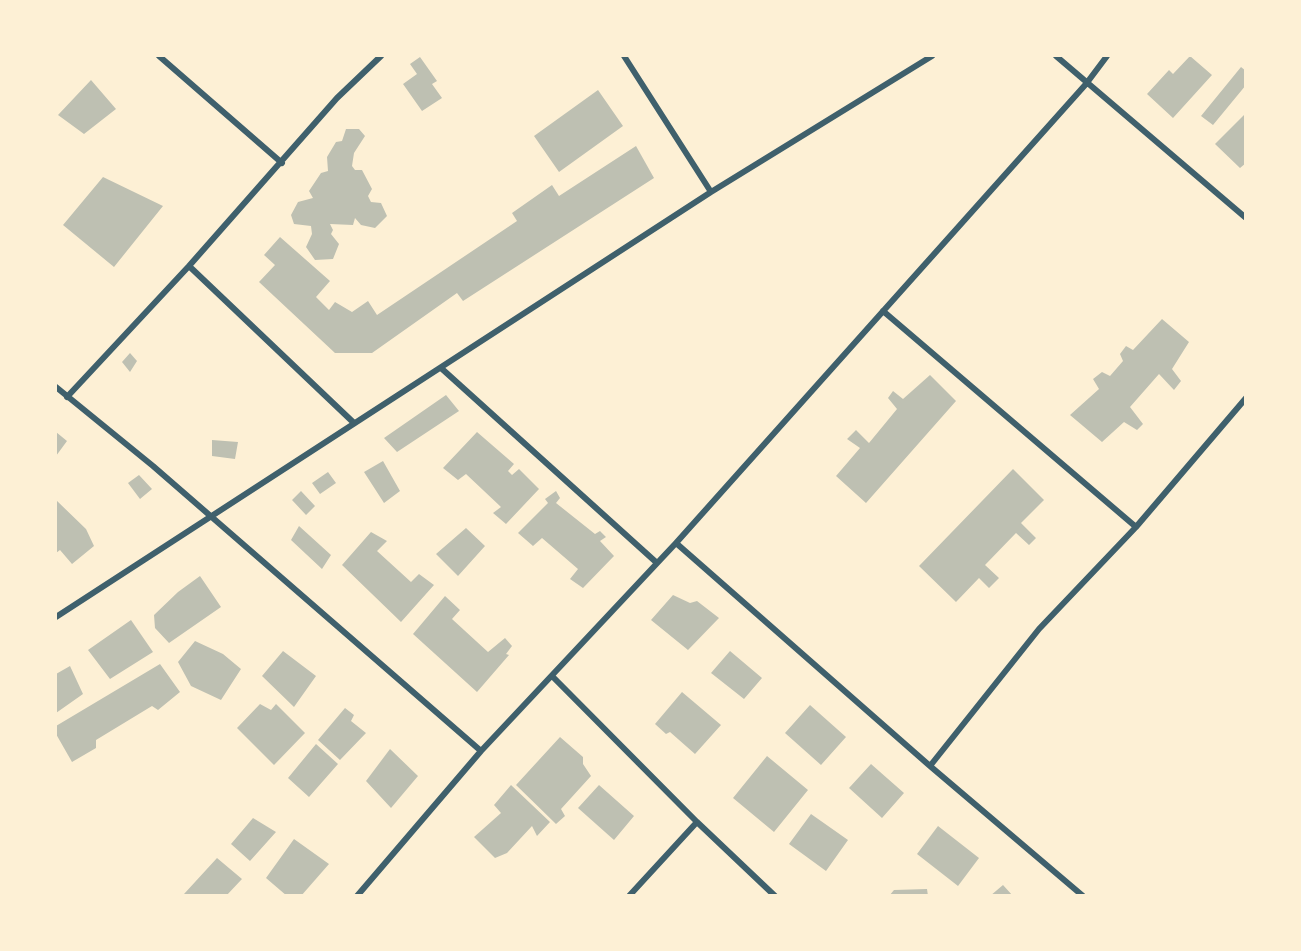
<!DOCTYPE html>
<html>
<head>
<meta charset="utf-8">
<style>
  body { margin:0 }
  #map { position:relative; width:1301px; height:951px; overflow:hidden; background:#fdf0d5; font-family:"Alegreya Sans",sans-serif }
  canvas { display:block }
  .frame { position:absolute; inset:0; border:57px solid #fdf0d5; pointer-events:none }
</style>
</head>
<body>
<div id="map">
<canvas width="1301" height="951"></canvas>
<div class="frame"></div>
</div>
<script>
const ctx = document.querySelector('canvas').getContext('2d');
ctx.lineJoin = 'round';
function fill(path, color) { ctx.fillStyle = color; ctx.fill(path, 'evenodd'); }
const poly = rows => new Path2D(rows.map(r => 'M' + r).join(''));
function trace(path, color, width, dash) { ctx.strokeStyle = color; ctx.lineWidth = width; ctx.lineCap = dash ? 'butt' : 'round'; ctx.setLineDash(dash || []); ctx.stroke(path); }
fill(poly([
  [1190,56,1212,75,1173,118,1147,94,1169,70,1173,74],
  [420,57,437,81,432,84,442,98,422,111,403,84,417,74,410,64],
  [1241,67,1246,71,1246,85,1213,125,1201,116],
  [91,80,116,109,84,134,58,115],
  [598,90,623,126,559,172,534,136],
  [1246,113,1246,163,1240,168,1215,144],
  [346,129,359,129,365,136,354,153,352,166,355,170,362,170,372,189,368,196,371,202,381,203,387,216,375,228,361,225,355,218,353,225,330,224,333,230,331,234,339,244,333,259,315,260,306,247,312,234,311,226,294,224,291,215,298,202,313,198,309,191,321,173,328,171,327,157,336,142,342,141],
  [636,146,654,178,463,301,457,293,372,353,335,353,259,282,275,265,264,255,280,237,330,281,316,297,329,310,335,302,352,312,368,301,377,315,517,221,512,213,552,185,559,196],
  [103,177,163,206,114,267,63,225],
  [1162,319,1189,342,1172,369,1181,381,1174,390,1159,374,1130,407,1143,424,1137,430,1124,422,1102,442,1070,415,1099,389,1093,379,1102,372,1110,376,1123,361,1120,354,1126,346,1133,350],
  [130,353,137,361,130,372,122,362],
  [930,375,956,401,866,503,836,476,860,448,847,439,856,430,869,443,897,409,888,398,893,391,903,399],
  [446,395,459,411,397,452,384,438],
  [56,432,67,441,56,456],
  [477,432,514,464,508,471,512,475,519,469,539,489,506,524,493,513,501,507,466,474,458,480,443,468],
  [212,440,238,442,235,459,212,456],
  [383,461,400,491,384,503,364,472],
  [1013,469,1044,500,1021,523,1036,538,1029,545,1016,533,985,565,999,578,989,588,979,578,956,602,919,566],
  [328,472,336,483,320,494,312,483],
  [139,475,152,489,140,499,128,483],
  [301,491,315,506,306,515,292,500],
  [556,491,560,498,556,503,595,534,600,531,606,537,600,541,614,556,583,588,570,579,578,569,542,538,533,546,518,533,548,503,545,499],
  [56,500,86,529,94,546,72,564,60,550,56,553],
  [299,526,331,555,322,569,291,540],
  [466,528,485,546,458,576,436,554],
  [371,532,387,541,377,551,411,582,419,574,434,585,401,622,342,565],
  [200,576,221,607,169,643,155,628,154,615,178,592],
  [673,595,690,603,697,601,719,618,688,650,651,620],
  [445,596,460,610,452,619,488,652,505,638,512,646,506,654,509,655,477,692,413,634],
  [131,620,153,652,110,679,88,650],
  [195,641,223,654,241,669,221,700,191,686,178,662],
  [283,651,316,676,294,707,262,676],
  [730,651,762,678,744,699,711,673],
  [160,664,180,692,158,710,152,706,96,740,96,748,72,762,56,734,56,726],
  [70,666,83,694,56,713,56,674],
  [682,692,721,725,695,754,670,732,666,734,655,724],
  [260,704,271,710,276,704,305,733,274,765,237,728],
  [810,705,846,737,821,765,785,733],
  [345,708,354,715,351,721,366,733,340,760,318,740],
  [560,737,583,757,583,764,591,776,561,809,565,816,556,824,516,785],
  [316,744,338,764,309,797,288,778],
  [390,749,418,776,391,808,366,781],
  [767,756,808,790,774,832,733,798],
  [871,764,904,793,882,818,849,788],
  [511,785,550,822,537,836,532,826,507,853,495,858,474,837,501,813,494,805],
  [599,785,634,816,614,840,578,808],
  [811,814,848,840,826,871,789,844],
  [253,818,276,832,250,861,231,844],
  [938,826,979,858,958,886,917,854],
  [294,839,329,864,301,896,287,896,266,878],
  [217,858,242,879,226,896,184,894],
  [1003,885,1013,896,990,896],
  [927,889,928,896,889,896,894,890]
]), '#bec0b2');
trace(poly([
  [159,56,282,163],
  [624,56,711,192],
  [1056,56,1246,218],
  [189,266,354,423],
  [883,311,1136,527],
  [441,368,657,563],
  [56,387,153,466,481,751],
  [67,397,189,266,337,98,381,56],
  [676,543,930,766,1083,896],
  [56,617,711,192,932,56],
  [552,676,697,822,775,896],
  [930,766,1039,629,1136,527,1246,398],
  [357,896,481,751,676,543,1086,84,1107,56],
  [629,896,697,822]
]), '#3f606c', 6);
</script>
</body>
</html>
